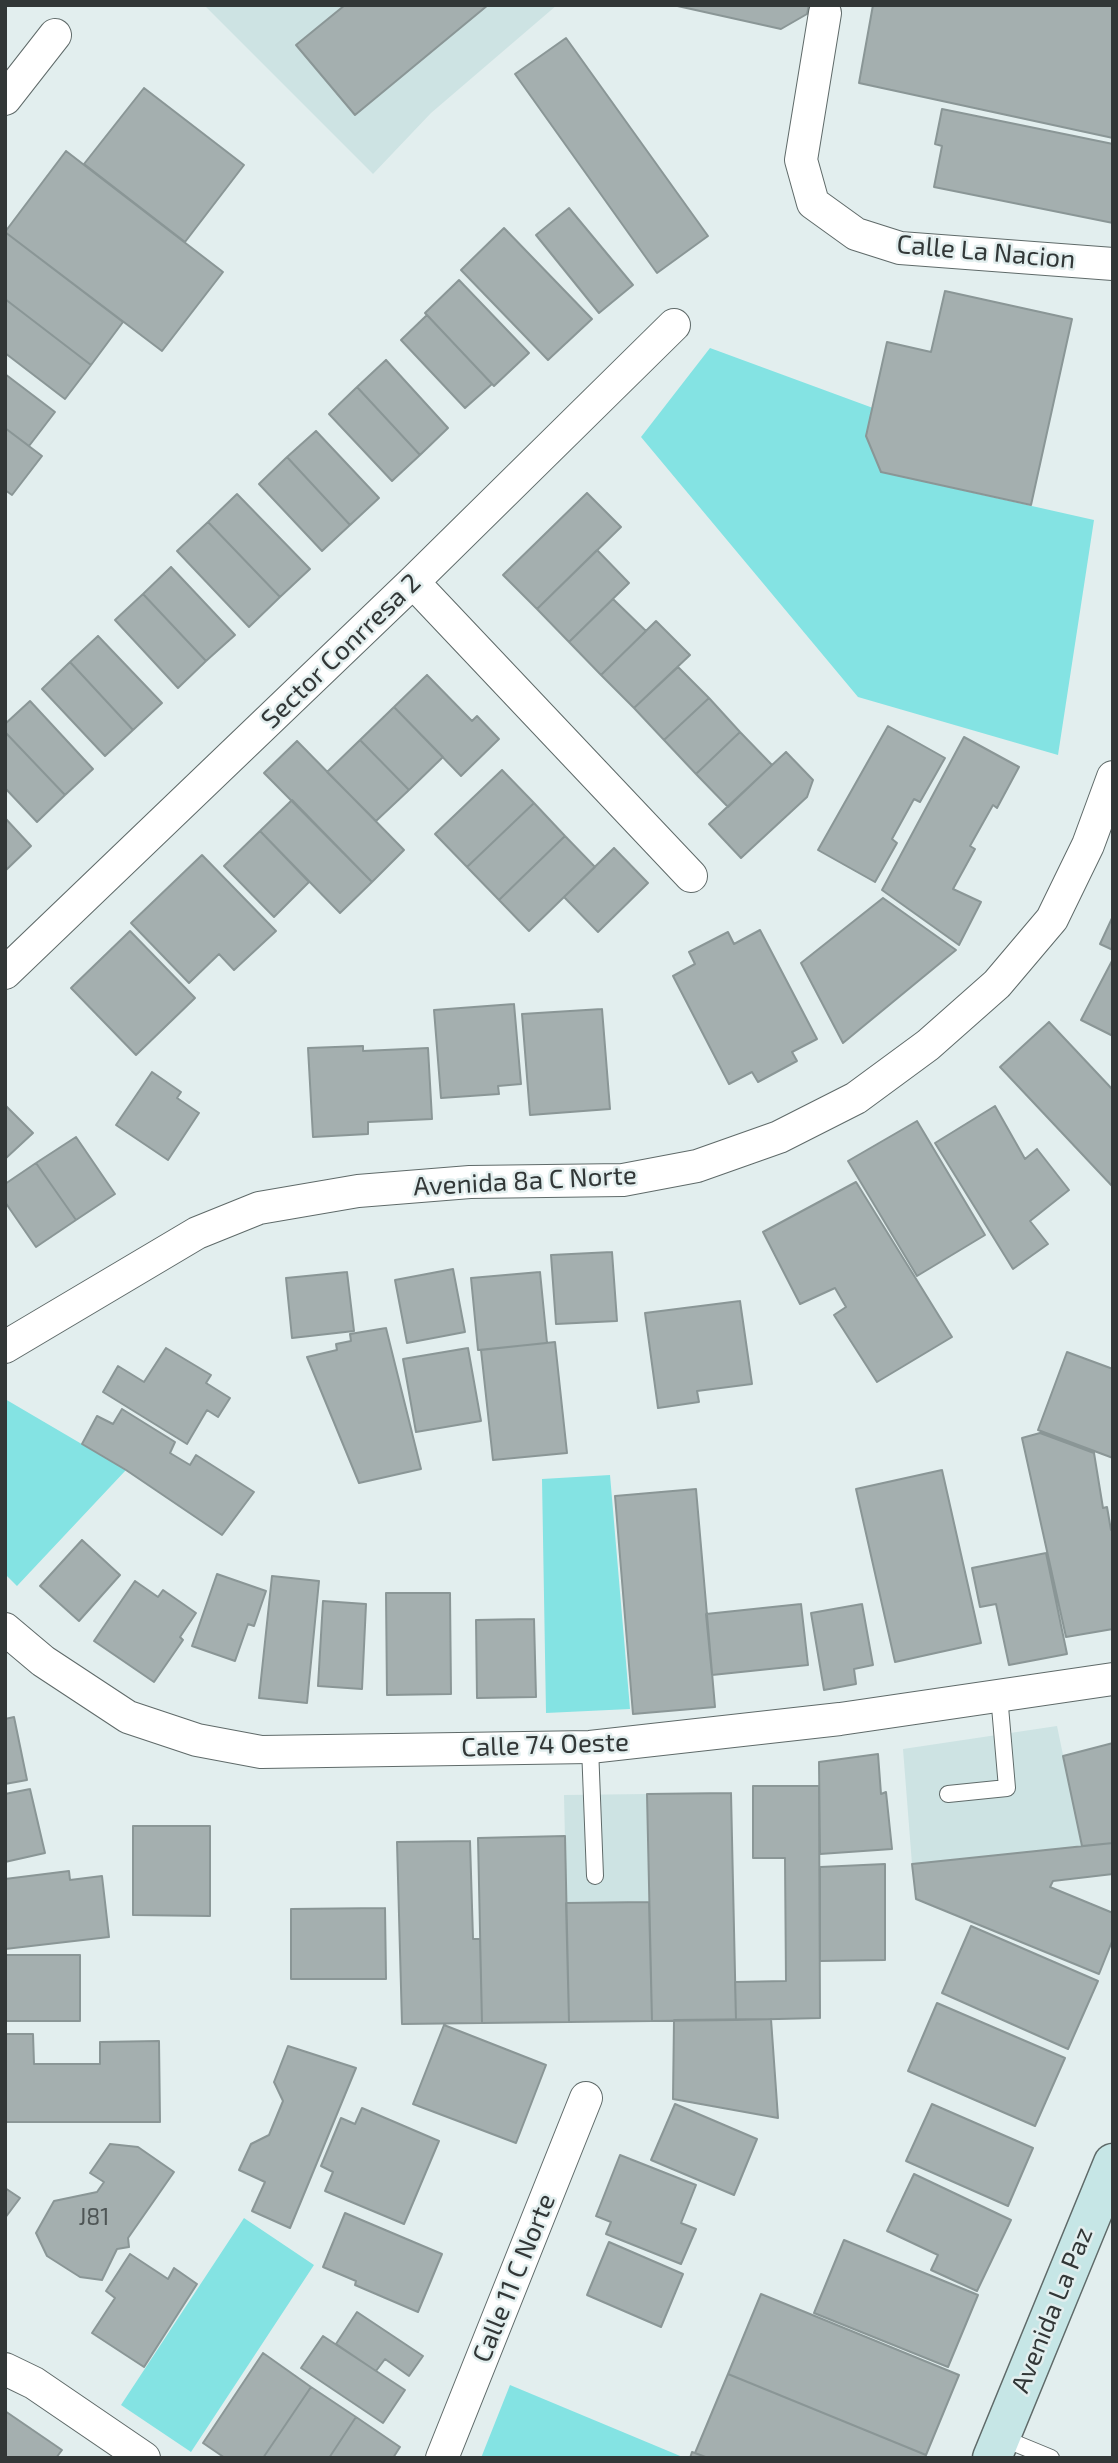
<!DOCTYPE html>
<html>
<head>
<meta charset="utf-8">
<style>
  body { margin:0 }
  #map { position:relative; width:1118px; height:2463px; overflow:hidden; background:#e2eeee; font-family:"Exo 2",sans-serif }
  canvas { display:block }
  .frame { position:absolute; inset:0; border:7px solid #323737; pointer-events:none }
</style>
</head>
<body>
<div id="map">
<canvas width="1118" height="2463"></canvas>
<div class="frame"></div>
</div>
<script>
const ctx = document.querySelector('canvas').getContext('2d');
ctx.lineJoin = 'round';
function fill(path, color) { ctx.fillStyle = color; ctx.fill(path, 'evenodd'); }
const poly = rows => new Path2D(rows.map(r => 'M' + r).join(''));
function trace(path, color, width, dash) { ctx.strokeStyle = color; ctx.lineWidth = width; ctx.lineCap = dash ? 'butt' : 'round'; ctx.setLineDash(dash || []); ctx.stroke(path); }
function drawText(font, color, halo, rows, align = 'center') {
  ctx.font = font + ' "Exo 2",sans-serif'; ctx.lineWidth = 5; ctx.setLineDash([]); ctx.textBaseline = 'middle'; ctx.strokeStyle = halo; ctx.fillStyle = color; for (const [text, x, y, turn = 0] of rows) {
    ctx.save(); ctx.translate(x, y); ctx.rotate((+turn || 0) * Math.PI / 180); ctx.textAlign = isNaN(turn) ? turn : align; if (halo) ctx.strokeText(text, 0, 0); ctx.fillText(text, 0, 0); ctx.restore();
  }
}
fill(poly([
  [204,5,557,5,431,113,373,174],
  [1057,1726,1082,1846,912,1864,903,1749],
  [647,1794,652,2021,569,2022,564,1795]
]), '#cde3e3');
fill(poly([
  [710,348,873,408,881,472,1094,520,1058,755,858,697,641,437],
  [5,1399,126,1470,17,1586,5,1574],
  [610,1475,630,1709,546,1713,542,1479],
  [244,2218,314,2265,191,2452,121,2405],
  [510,2385,685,2458,481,2458]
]), '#84e3e3');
const building = poly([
  [345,5,488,5,355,115,296,45,345,5],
  [673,5,809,5,807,14,781,29,673,5],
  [873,5,1113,5,1113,138,859,83,873,5],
  [566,38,708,236,657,273,515,74,566,38],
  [144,88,244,165,185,242,84,164,144,88],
  [942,109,1113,144,1113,223,934,187,942,146,935,144,942,109],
  [66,151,223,272,162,351,5,232,66,151],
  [569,208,633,285,599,313,536,235,569,208],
  [504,228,592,319,548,360,461,270,504,228],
  [5,232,123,322,91,365,5,299,5,232],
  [459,280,529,353,494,386,425,313,459,280],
  [945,291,1072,319,1031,505,881,472,866,436,887,342,931,352,945,291],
  [5,299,91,365,65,399,5,353,5,299],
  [427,315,492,384,465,408,401,340,427,315],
  [386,360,448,428,420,455,357,387,386,360],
  [5,374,55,412,29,446,5,428,5,374],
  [357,387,420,455,392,481,329,414,357,387],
  [5,428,42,456,12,495,5,490,5,428],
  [316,431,379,498,350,525,287,457,316,431],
  [287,457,350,525,322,551,259,484,287,457],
  [587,493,621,527,537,609,503,575,587,493],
  [237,494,310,569,280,597,208,522,237,494],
  [208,522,280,597,249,627,177,551,208,522],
  [597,550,629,583,569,642,537,609,597,550],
  [171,567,235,635,206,661,143,594,171,567],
  [143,594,206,661,178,688,115,620,143,594],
  [613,599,646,631,601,675,569,642,613,599],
  [656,621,690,655,634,708,601,675,656,621],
  [98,636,162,703,133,730,70,662,98,636],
  [70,662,133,730,105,756,42,689,70,662],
  [678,667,709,698,664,740,634,708,678,667],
  [427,675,472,721,477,716,499,739,461,776,394,707,427,675],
  [709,698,740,732,696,774,664,740,709,698],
  [30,701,93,769,65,795,5,732,5,724,30,701],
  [394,707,443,757,409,790,360,740,394,707],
  [888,726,945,758,920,802,914,799,892,839,897,843,875,882,818,850,888,726],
  [5,732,65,795,37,822,5,788,5,732],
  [740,732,772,765,728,807,696,774,740,732],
  [964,737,1019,767,997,808,993,805,970,846,975,849,953,889,981,902,959,945,882,890,964,737],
  [360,740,409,790,376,821,327,772,360,740],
  [297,741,404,850,372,882,264,773,297,741],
  [786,752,813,780,807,797,741,858,709,824,786,752],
  [502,770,534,803,467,867,435,834,502,770],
  [292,800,372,882,340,913,260,831,292,800],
  [534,803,565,836,499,900,467,867,534,803],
  [5,818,31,846,5,871,5,818],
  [260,831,309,882,274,917,224,866,260,831],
  [565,836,595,867,529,931,499,900,565,836],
  [614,848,648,883,598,932,564,897,614,848],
  [202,855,276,931,234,970,219,954,189,983,131,923,202,855],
  [883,898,956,950,843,1043,801,963,883,898],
  [1113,916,1113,950,1100,944,1113,916],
  [760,930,817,1039,792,1052,797,1061,758,1082,752,1072,729,1084,673,976,695,964,689,952,728,932,734,944,760,930],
  [130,931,195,998,136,1055,71,988,130,931],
  [1113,959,1113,1036,1081,1020,1113,959],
  [514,1004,521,1084,498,1086,499,1094,441,1098,434,1010,514,1004],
  [602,1009,610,1109,530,1115,522,1014,602,1009],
  [1049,1022,1113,1090,1113,1187,1000,1067,1049,1022],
  [363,1046,363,1051,428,1048,432,1119,368,1122,368,1134,313,1137,308,1048,363,1046],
  [152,1072,181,1092,177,1098,199,1113,168,1160,116,1125,152,1072],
  [5,1105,33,1133,5,1159,5,1105],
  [995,1106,1025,1159,1037,1149,1069,1190,1030,1221,1048,1244,1013,1269,935,1143,995,1106],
  [917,1121,985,1235,917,1276,848,1161,917,1121],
  [76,1137,115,1194,76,1220,36,1163,76,1137],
  [36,1163,76,1220,36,1247,5,1202,5,1184,36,1163],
  [856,1182,952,1337,877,1382,834,1315,846,1307,835,1288,800,1304,763,1232,856,1182],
  [612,1252,617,1321,556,1324,551,1255,612,1252],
  [453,1269,465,1332,407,1343,395,1280,453,1269],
  [347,1272,354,1331,292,1338,286,1278,347,1272],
  [540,1272,547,1343,478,1350,471,1278,540,1272],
  [740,1301,752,1384,697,1391,699,1402,658,1408,645,1313,740,1301],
  [386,1328,421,1469,359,1483,307,1357,337,1350,336,1344,351,1341,350,1334,386,1328],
  [555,1342,567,1453,493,1460,481,1350,555,1342],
  [166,1348,211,1375,206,1383,230,1398,218,1417,207,1410,187,1444,103,1392,118,1366,144,1382,166,1348],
  [468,1348,481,1421,416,1432,403,1359,468,1348],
  [1067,1352,1113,1369,1113,1458,1038,1430,1067,1352],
  [122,1409,175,1442,170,1453,190,1465,196,1455,254,1492,222,1535,126,1470,82,1444,97,1416,113,1424,122,1409],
  [1040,1433,1094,1453,1103,1508,1107,1507,1111,1530,1113,1530,1113,1629,1066,1637,1022,1438,1040,1433],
  [942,1470,981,1643,895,1662,856,1489,942,1470],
  [696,1489,715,1707,633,1714,615,1496,696,1489],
  [82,1540,120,1575,79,1621,40,1586,82,1540],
  [1046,1553,1067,1654,1009,1665,996,1604,980,1607,972,1568,1046,1553],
  [217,1574,266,1591,254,1626,248,1624,235,1661,192,1646,217,1574],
  [272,1576,319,1581,307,1703,259,1698,272,1576],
  [135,1581,158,1597,163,1590,196,1613,180,1637,183,1640,154,1682,94,1641,135,1581],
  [386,1593,450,1593,451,1694,387,1695,386,1593],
  [323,1601,366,1604,362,1689,318,1686,323,1601],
  [801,1604,808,1665,712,1675,706,1614,801,1604],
  [862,1604,873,1665,854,1669,856,1684,824,1690,811,1613,862,1604],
  [534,1619,536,1697,477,1698,476,1620,534,1619],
  [14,1717,27,1780,5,1784,5,1719,14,1717],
  [1113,1743,1113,1843,1082,1846,1063,1756,1113,1743],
  [878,1754,881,1794,886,1792,892,1849,820,1854,819,1762,878,1754],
  [753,1786,819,1786,820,2018,736,2020,735,1982,786,1981,785,1858,753,1858,753,1786],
  [30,1789,45,1853,5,1862,5,1794,30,1789],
  [731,1793,736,2020,652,2021,647,1794,731,1793],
  [133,1826,210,1826,210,1916,133,1915,133,1826],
  [565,1836,569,2022,482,2023,478,1838,565,1836],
  [470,1841,473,1939,480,1939,482,2023,402,2024,397,1842,470,1841],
  [1113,1843,1113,1874,1053,1881,1050,1887,1113,1913,1113,1939,1099,1974,916,1899,912,1864,1113,1843],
  [885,1864,885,1960,820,1961,820,1867,885,1864],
  [69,1871,70,1880,102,1876,109,1937,5,1949,5,1879,69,1871],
  [649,1902,652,2021,569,2022,566,1903,649,1902],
  [385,1908,386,1979,291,1979,291,1909,385,1908],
  [971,1926,1098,1981,1068,2049,942,1993,971,1926],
  [5,1955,80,1955,80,2021,5,2021,5,1955],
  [937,2003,1065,2058,1035,2126,908,2071,937,2003],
  [771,2019,778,2118,673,2099,674,2020,771,2019],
  [444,2025,546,2065,516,2143,413,2104,444,2025],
  [5,2034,33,2034,34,2064,100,2064,100,2042,159,2041,160,2122,5,2122,5,2034],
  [288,2046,356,2068,290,2228,252,2211,265,2182,239,2170,251,2144,269,2135,283,2101,274,2082,288,2046],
  [675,2104,757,2139,734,2195,651,2160,675,2104],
  [932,2104,1033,2148,1008,2206,906,2161,932,2104],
  [362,2108,439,2141,404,2224,325,2191,333,2172,321,2166,341,2118,355,2124,362,2108],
  [110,2144,138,2147,174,2172,128,2238,129,2247,117,2249,102,2280,80,2277,47,2256,36,2233,54,2201,97,2192,104,2182,90,2173,110,2144],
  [620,2155,696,2185,681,2223,696,2229,681,2264,606,2234,611,2222,596,2216,620,2155],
  [914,2174,1011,2220,977,2291,931,2270,938,2255,887,2231,914,2174],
  [5,2188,20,2198,5,2218,5,2188],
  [345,2213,442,2254,418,2312,355,2285,356,2281,323,2267,345,2213],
  [844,2240,978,2295,948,2367,814,2313,844,2240],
  [609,2242,683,2274,661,2327,587,2295,609,2242],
  [130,2254,168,2279,174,2268,197,2284,144,2367,92,2333,115,2298,106,2291,130,2254],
  [761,2294,959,2375,926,2455,728,2374,761,2294],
  [357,2312,423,2356,409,2376,385,2359,376,2371,336,2344,357,2312],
  [323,2336,405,2390,383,2423,301,2368,323,2336],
  [263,2353,311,2387,263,2458,225,2458,203,2443,263,2353],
  [728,2374,926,2455,925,2458,708,2458,695,2453,728,2374],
  [311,2387,356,2417,329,2458,263,2458,311,2387],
  [5,2411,62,2450,56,2458,5,2458,5,2411],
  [356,2417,400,2447,393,2458,329,2458,356,2417],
  [692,2452,695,2453,708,2458,690,2458,692,2452]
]);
fill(building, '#a4afaf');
trace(building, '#8a9696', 2);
const lane = poly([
  [590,1747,595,1876],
  [948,1794,1007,1788,999,1695],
  [1000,2437,1051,2458]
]);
const street = poly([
  [825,13,801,160,813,203,856,234,900,248,1113,264],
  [5,99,55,35],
  [413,582,691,876],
  [5,973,413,582,674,325],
  [5,1347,197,1233,259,1208,358,1191,470,1182,623,1180,697,1166,779,1137,856,1098,928,1045,997,984,1052,919,1088,845,1113,777],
  [5,1629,43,1661,128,1717,197,1740,261,1752,590,1747,840,1719,1113,1679],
  [5,2369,34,2383,144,2458],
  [442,2458,586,2098]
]);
const secondary = poly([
  [992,2458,1113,2163]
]);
trace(lane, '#5f6a69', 18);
trace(street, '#5f6a69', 34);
trace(secondary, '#5f6a69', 41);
trace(lane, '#fff', 16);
trace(street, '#fff', 32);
trace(secondary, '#c6e6e6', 38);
drawText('23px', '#4e5555', null, [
  ["J81",94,2217]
]);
drawText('26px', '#323737', '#e2eeee', [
  ["Calle La Nacion",986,252,5],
  ["Sector Conrresa 2",341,651,-44],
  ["Avenida 8a C Norte",525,1181,-3],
  ["Calle 74 Oeste",545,1745,-2],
  ["Calle 11 C Norte",514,2278,-68],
  ["Avenida La Paz",1052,2310,-68]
]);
</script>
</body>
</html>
